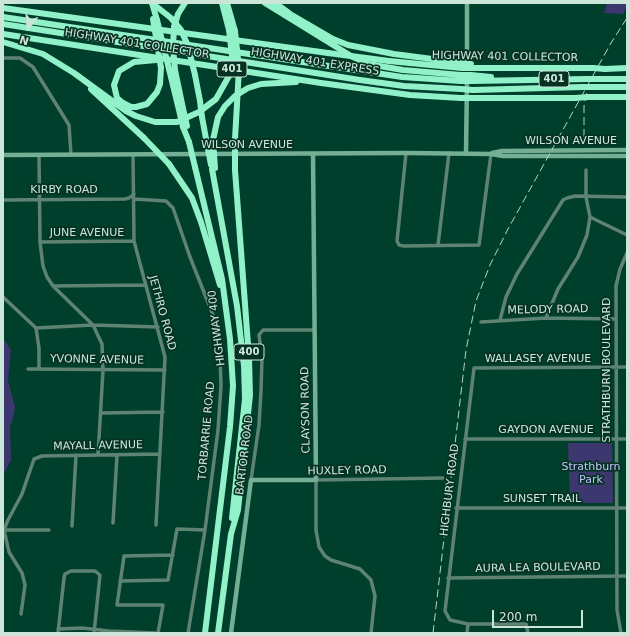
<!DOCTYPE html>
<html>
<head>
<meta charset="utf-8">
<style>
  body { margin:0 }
  #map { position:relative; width:630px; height:636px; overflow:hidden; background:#003f2b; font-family:"DejaVu Sans",sans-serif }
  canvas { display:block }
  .frame { position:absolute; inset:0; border:4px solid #cbe6d9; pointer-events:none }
  .north { position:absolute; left:8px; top:8px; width:40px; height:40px; -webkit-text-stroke:3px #063223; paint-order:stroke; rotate:197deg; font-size:11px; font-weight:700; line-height:16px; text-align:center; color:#cbe6d9 }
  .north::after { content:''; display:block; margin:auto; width:14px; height:18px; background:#cbe6d9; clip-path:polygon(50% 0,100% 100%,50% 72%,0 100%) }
  .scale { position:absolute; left:492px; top:610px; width:91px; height:18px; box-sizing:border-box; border:2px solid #cbe6d9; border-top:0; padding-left:5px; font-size:12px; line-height:14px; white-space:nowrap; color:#cbe6d9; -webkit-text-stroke:3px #063223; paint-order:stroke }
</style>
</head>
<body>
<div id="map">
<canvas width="630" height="636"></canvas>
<div class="frame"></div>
<div class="north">N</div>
<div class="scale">200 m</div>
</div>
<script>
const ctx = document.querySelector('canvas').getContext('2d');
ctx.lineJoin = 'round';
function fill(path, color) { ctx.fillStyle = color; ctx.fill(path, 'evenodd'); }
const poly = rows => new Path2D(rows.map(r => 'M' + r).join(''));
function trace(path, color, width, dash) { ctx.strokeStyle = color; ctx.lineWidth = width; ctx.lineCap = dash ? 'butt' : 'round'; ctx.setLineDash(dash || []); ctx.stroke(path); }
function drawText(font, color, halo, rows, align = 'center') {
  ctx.font = font + ' "DejaVu Sans",sans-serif'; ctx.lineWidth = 3.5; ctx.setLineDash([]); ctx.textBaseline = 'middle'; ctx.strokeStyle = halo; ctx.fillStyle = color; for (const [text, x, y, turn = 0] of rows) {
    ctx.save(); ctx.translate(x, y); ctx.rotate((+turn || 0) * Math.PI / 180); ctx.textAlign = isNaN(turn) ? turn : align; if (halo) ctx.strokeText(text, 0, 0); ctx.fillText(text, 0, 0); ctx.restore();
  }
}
fill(poly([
  [607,3,627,3,627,5,623,14,604,13],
  [3,338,11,350,8,381,15,407,13,419,10,427,11,460,3,475],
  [568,443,612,443,613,503,570,503]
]), '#3c376e');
trace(poly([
  [3,58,20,58,33,67,69,125,71,155],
  [406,153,397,241,399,245,404,246,479,245,491,154],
  [133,154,134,241,165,357,156,525],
  [39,155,40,242,43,266,47,277,53,286,93,325,102,344,103,370,98,455],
  [134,199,166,201,173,208,190,257,213,315,220,355,221,386,218,430,205,530,188,633],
  [3,200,125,199,129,198,134,194],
  [590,217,627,235],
  [40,242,134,241],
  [438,245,449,153],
  [53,286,145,285],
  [3,297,36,328,39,348,39,368],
  [546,318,558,289,578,257,587,235,590,217,586,197,586,170],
  [500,320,506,297,517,274,563,200,567,198,575,196,627,197],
  [481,322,546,318,616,319],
  [36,328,93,325,158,327],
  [28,369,165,370],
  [101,413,163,412],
  [465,439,627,439],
  [251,480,259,425,261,391,262,358,259,335,263,330,314,330],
  [456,508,627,508],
  [113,523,117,455],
  [72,526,76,455],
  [4,530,49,530],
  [448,578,627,576],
  [120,581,168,580,177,529,205,530],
  [21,614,25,585,22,573,9,552,4,530,8,520,22,494,34,459,42,456,160,454],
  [58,629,82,628,109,631,155,633],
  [58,633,64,578,65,574,71,571,95,571,100,575,94,633],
  [158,633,163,605,117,605,124,556,173,555],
  [371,633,375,596,371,580,360,569,331,560,325,556,319,547,316,530,316,480,443,478],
  [467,633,468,624],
  [528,633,526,624,468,624,450,620,445,611,474,368,627,367],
  [621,633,617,610,616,286,620,269,627,253]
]), '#5f8373', 3.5);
trace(poly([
  [467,65,467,3],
  [466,153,467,79],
  [492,153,502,151,627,150],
  [3,155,406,153,491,154,503,156,627,156],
  [231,633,251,480,316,480,313,154]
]), '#74af95', 4.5);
trace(poly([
  [152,3,157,20],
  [222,3,229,30],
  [227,3,235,31],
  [265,3,351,56,368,64,403,70,461,75],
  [275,3,289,13],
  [3,8,328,53],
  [285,11,333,39,348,45,394,54,463,63],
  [3,17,402,77,461,81],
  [3,24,360,80,404,86,461,89],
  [174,27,178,14,185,3],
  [3,34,321,83,410,95,461,98],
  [3,42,43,54,74,73,126,111,136,116,155,122,177,122,199,112,216,99,229,76],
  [156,60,134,62,119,71,114,85,117,98,123,103,131,107,136,107,147,104,157,92,160,84,161,68],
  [389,61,462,68],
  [471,68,593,68],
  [169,69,180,114],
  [605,69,627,68],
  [175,70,184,113],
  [195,75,200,101],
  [471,75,491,77],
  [596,79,627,79],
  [471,81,587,79],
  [592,87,627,87],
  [91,89,144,138],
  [473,90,583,87],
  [588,97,627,97],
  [471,98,575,98],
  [202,117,207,144],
  [183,127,189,142],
  [235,139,237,104],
  [213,140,218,117,225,106,235,96,248,88,261,84,296,82],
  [169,164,192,198,201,222,220,285],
  [195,167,222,279,230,339,233,386,230,427,205,633],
  [212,169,237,306,244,366,245,399,232,518],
  [218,633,231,534,238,510,250,395,249,358,235,170]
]), '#91f1c8', 6);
trace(poly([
  [584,137,584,106,587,92],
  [433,633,466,350,476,301,490,265,508,229,611,43,627,18]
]), '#b7d5c7', 1, [8, 4]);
trace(poly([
  [152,3,171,18,181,30,188,46,195,75],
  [153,19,161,68],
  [157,20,169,69],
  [174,27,173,47,175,70],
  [235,31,239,68,237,104],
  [328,53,389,61],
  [463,63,471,64],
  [462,68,471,68],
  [593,68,605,69],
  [461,75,471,75],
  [229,76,232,56,229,30],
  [587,79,596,79],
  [461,81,471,81],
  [583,87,592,87],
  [461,89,473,90],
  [461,98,471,98],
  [575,98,588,97],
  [200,101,202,117],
  [184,113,187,126],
  [180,114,183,127],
  [144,138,169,164],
  [213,140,215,168],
  [189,142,195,167],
  [207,144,211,165],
  [235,170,235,139]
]), '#91f1c8', 6);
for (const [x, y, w] of [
  [232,69,30],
  [554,79,30],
  [249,352,30]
]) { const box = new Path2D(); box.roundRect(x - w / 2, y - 8, w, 16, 3); ctx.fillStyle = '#063223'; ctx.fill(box); trace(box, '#cbe6d9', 1); }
drawText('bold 10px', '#cbe6d9', null, [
  ["401",232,69],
  ["401",554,79],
  ["400",249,352]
]);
drawText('11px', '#cbe6d9', '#063223', [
  ["HIGHWAY 401 COLLECTOR",137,44,9],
  ["HIGHWAY 401 COLLECTOR",505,57,1],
  ["HIGHWAY 401 EXPRESS",315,62,9],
  ["WILSON AVENUE",571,141],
  ["WILSON AVENUE",247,145],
  ["KIRBY ROAD",64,190],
  ["JUNE AVENUE",87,233],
  ["MELODY ROAD",548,310,-1],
  ["JETHRO ROAD",162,313,75],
  ["HIGHWAY 400",217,328,-97],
  ["WALLASEY AVENUE",538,359],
  ["YVONNE AVENUE",97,360,1],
  ["STRATHBURN BOULEVARD",607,370,-90],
  ["CLAYSON ROAD",306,410,-91],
  ["GAYDON AVENUE",546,430],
  ["TORBARRIE ROAD",207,431,-85],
  ["MAYALL AVENUE",98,446,-1],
  ["BARTOR ROAD",245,455,-83],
  ["HUXLEY ROAD",347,471,-1],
  ["HIGHBURY ROAD",450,490,-83],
  ["SUNSET TRAIL",542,499],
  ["AURA LEA BOULEVARD",538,568,-1]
]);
drawText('11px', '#c3c2fd', '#063223', [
  ["Strathburn",591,467],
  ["Park",591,480]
]);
</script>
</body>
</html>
